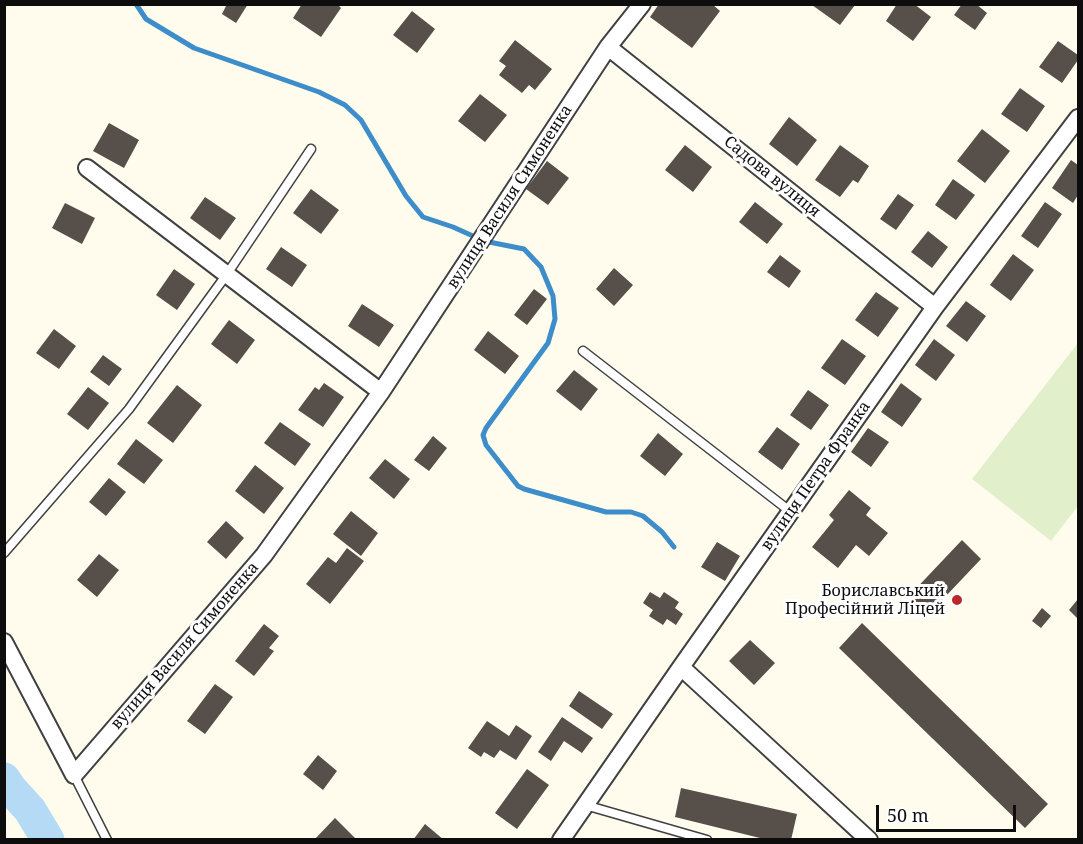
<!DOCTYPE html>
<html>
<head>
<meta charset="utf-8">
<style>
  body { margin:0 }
  #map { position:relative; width:1083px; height:844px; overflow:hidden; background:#fffcee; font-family:"Noto Serif",serif }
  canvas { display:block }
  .frame { position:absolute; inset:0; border:6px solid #0d0d0d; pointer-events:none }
  .scale { position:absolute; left:876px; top:805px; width:140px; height:27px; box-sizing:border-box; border:3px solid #0d0d0d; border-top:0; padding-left:8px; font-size:18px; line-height:21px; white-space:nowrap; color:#0d0d0d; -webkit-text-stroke:4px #fff; paint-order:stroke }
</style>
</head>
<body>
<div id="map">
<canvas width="1083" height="844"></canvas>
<div class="frame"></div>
<div class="scale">50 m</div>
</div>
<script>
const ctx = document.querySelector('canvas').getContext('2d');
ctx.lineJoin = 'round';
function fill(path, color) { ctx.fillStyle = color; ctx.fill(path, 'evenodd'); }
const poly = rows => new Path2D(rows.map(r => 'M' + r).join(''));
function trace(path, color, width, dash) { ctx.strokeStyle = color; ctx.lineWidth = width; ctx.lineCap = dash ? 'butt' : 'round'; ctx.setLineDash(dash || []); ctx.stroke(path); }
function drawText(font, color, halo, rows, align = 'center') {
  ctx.font = font + ' "Noto Serif",serif'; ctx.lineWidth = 6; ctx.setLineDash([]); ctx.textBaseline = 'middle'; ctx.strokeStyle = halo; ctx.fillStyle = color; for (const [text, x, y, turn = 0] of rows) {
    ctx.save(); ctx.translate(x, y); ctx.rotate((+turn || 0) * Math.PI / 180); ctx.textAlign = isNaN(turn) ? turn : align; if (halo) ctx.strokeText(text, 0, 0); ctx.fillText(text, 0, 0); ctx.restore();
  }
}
fill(poly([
  [1078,343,1078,506,1051,541,972,479]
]), '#e1f0ca');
trace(poly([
  [136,4,146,19,194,48,319,92,345,105,361,120,406,196,423,217,453,227,484,241,524,249,541,267,553,296,555,319,548,343,486,428,483,435,486,445,518,486,524,489,606,512,631,512,643,516,662,532,674,547]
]), '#3c8dca', 5);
trace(poly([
  [4,779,10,788,30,810,48,840]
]), '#b4daf5', 33);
fill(poly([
  [227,4,248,4,236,23,222,14],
  [302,4,337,4,341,8,321,37,293,18],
  [659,4,712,4,720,11,692,48,650,17],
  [897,4,914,4,931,17,913,41,886,21],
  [962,4,976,4,987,13,975,30,954,15],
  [812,5,855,5,840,25],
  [412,11,435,29,417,53,393,35],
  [515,40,552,69,535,90,529,85,522,93,499,75,506,66,499,61],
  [1058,41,1078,55,1078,60,1062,83,1039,67],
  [1020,88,1045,106,1027,132,1001,114],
  [480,94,507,115,485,142,458,121],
  [789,117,817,140,797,166,769,144],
  [109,123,139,140,124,168,93,151],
  [982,129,1010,151,985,183,957,161],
  [685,145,712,167,693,192,665,170],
  [840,145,869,166,858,183,853,180,840,197,815,180],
  [1071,160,1078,165,1078,195,1073,203,1052,188],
  [547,161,569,178,548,205,526,189],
  [953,179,975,195,956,220,935,205],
  [311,189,339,210,321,234,293,213],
  [898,194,914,205,896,230,880,219],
  [205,197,236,218,220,240,190,218],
  [755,202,783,224,767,244,739,222],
  [1045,202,1062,214,1038,248,1021,236],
  [65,203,95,218,82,244,52,228],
  [928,231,948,247,932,268,911,252],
  [281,247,307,265,292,287,266,269],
  [1013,254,1034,270,1011,301,990,285],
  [780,255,801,271,789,288,767,272],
  [614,268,633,285,614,306,596,289],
  [174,269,195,284,177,310,156,295],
  [534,289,547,299,527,325,514,315],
  [876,292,899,308,878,337,855,320],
  [966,301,986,316,967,342,946,326],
  [362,304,394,325,379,347,348,326],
  [229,320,255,340,237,364,211,344],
  [54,329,76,346,59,369,36,353],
  [488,331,519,356,505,374,474,350],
  [842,339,866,356,845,385,821,368],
  [934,339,955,355,936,381,915,365],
  [103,355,122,369,109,386,90,372],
  [574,370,598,389,581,411,556,391],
  [324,383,344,397,323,427,298,410,315,387,319,390],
  [901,383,922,399,902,427,881,412],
  [177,385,202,405,173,443,147,423],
  [88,387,109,403,88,430,67,414],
  [808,390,829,405,811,430,790,415],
  [280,422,311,444,295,466,264,443],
  [777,427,800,444,782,470,758,452],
  [868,428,889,442,871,467,851,452],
  [658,433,683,454,665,476,640,456],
  [433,436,447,448,429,471,414,460],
  [136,439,163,460,144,484,117,464],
  [385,459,410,479,394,499,369,478],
  [255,465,284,488,264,514,235,491],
  [109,478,126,492,106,516,89,502],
  [849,490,871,508,866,515,888,533,869,556,856,545,838,568,812,547,834,520,829,515],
  [351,511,378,533,361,556,333,534],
  [226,521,244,538,226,559,207,542],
  [962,540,981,559,927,616,908,597],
  [717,542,740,556,725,581,701,567],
  [347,548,364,561,330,604,306,584,328,557,336,563],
  [99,554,119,570,97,597,77,580],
  [650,592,660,598,664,592,679,602,675,608,683,614,676,625,667,619,663,625,649,616,653,610,643,603],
  [1078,599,1078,619,1069,610],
  [1042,608,1051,616,1041,628,1032,621],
  [862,623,1048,804,1025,828,839,648],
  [264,624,279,636,269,648,274,651,254,676,235,661],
  [750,640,775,663,754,685,729,661],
  [215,684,233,697,205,734,187,721],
  [579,691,613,714,602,729,569,706],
  [562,717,593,738,582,753,564,741,551,761,538,752],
  [487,721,509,736,516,725,532,736,516,760,500,750,494,758,484,752,481,757,468,748],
  [318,755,337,771,323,790,303,774],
  [527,769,549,785,517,829,495,813],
  [681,788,797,814,791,840,768,840,675,817],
  [335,818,357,840,314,840],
  [425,824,444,840,413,840]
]), '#564f4a');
const lane = poly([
  [583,351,791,512],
  [4,553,129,409,227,274,311,149],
  [74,775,107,840],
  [585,805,707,840]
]);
const street = poly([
  [608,47,935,307],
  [87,168,381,392],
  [4,642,74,775,264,555,381,392,608,47,642,4],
  [681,667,869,840],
  [561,840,681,667,935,307,1078,118]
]);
trace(lane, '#404040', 11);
trace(street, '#404040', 20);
trace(lane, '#fff', 8);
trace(street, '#fff', 16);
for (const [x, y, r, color] of [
  [957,600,6,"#bb282a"]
]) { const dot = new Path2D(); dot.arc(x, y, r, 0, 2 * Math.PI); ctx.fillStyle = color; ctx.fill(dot); trace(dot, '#fff', 2); }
drawText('16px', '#0d0d0d', '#fff', [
  ["Садова вулиця",772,177,39],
  ["вулиця Василя Симоненка",510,197,-57],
  ["вулиця Петра Франка",816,476,-55],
  ["вулиця Василя Симоненка",185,646,-49]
]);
drawText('16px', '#0d0d0d', '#fff', [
  ["Бориславський",945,591],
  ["Професійний Ліцей",945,609]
], 'right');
</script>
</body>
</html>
